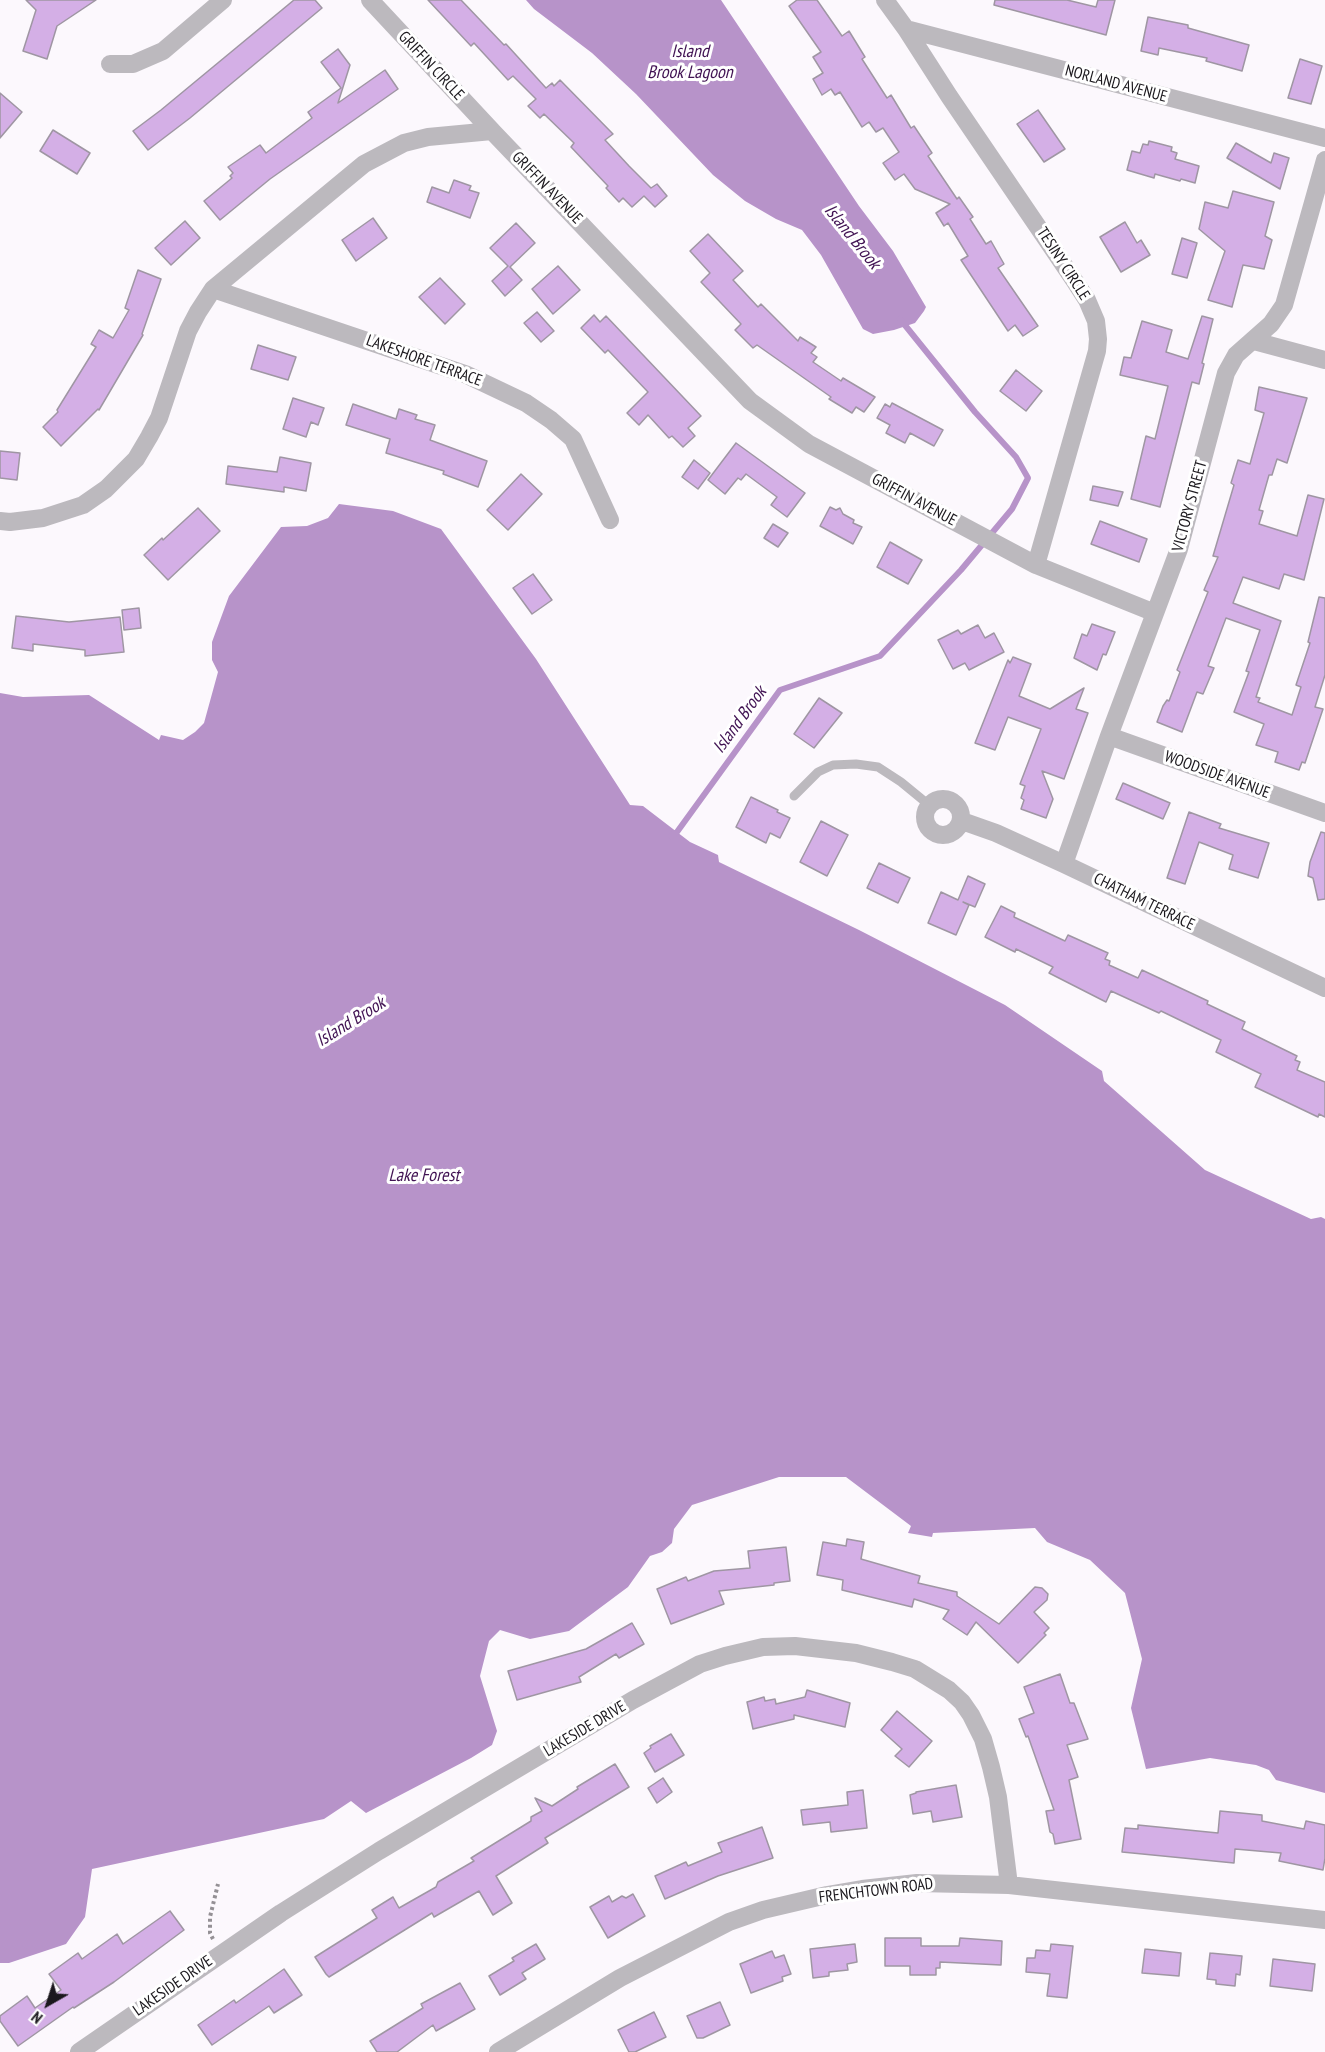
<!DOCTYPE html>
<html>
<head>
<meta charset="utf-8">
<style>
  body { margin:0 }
  #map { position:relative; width:1325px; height:2052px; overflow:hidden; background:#fcf8fd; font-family:"PT Sans Narrow",sans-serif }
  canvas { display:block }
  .north { position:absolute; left:18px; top:1974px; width:60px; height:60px; -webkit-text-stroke:4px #fff; paint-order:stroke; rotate:219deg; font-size:16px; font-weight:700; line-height:24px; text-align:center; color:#1b181d }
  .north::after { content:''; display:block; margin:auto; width:21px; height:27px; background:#1b181d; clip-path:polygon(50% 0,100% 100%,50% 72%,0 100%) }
</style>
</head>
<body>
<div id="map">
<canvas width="1325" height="2052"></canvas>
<div class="north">N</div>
</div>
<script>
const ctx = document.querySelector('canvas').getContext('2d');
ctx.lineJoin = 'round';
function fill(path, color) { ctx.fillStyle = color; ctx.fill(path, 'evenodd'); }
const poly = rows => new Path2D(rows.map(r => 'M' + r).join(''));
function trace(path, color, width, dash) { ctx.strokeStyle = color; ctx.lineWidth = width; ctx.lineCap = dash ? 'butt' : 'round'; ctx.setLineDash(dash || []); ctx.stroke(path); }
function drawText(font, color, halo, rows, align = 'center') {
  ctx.font = font + ' "PT Sans Narrow",sans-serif'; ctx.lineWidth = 6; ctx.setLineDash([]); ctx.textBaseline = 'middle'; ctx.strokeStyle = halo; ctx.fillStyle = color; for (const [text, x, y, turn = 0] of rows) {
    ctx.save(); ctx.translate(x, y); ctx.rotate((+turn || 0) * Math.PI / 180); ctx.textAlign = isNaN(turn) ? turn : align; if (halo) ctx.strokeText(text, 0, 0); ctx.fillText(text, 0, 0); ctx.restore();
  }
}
fill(poly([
  [526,0,721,0,859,206,893,251,926,307,924,311,915,323,894,330,873,334,863,329,821,255,802,230,776,219,745,201,713,175,636,94,592,53,534,9],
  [339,504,393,511,441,529,536,659,630,805,643,806,690,842,718,855,719,862,859,930,1005,1005,1102,1071,1104,1081,1205,1170,1311,1219,1321,1217,1325,1219,1325,1793,1276,1780,1269,1770,1256,1765,1210,1758,1146,1769,1131,1708,1142,1659,1125,1593,1090,1560,1047,1542,1035,1528,933,1533,932,1537,908,1533,911,1526,846,1477,779,1477,692,1505,674,1529,672,1543,662,1552,650,1556,628,1587,569,1631,530,1639,500,1630,489,1641,480,1676,497,1731,492,1745,471,1758,366,1813,351,1801,324,1819,92,1869,85,1917,66,1944,9,1963,0,1963,0,693,23,697,89,695,159,740,161,735,183,740,195,732,204,723,218,672,212,660,212,642,229,596,281,527,307,526,328,518]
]), '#b793c9');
trace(poly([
  [671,836,677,832,780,690,880,656,961,570,1012,509,1028,478,1016,457,975,412,900,319]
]), '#b793c9', 6);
const building = poly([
  [26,0,96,0,57,26,47,59,23,51,36,10,26,0],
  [294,0,315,0,322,8,190,118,148,150,133,131,161,110,294,0],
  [428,0,461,0,504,45,506,44,546,88,552,83,554,86,560,80,613,134,605,140,629,166,651,188,657,184,667,196,655,207,644,196,632,207,623,198,619,202,606,188,608,186,571,147,574,143,544,114,540,118,528,106,536,99,513,76,508,80,474,43,471,46,428,0],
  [797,0,817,0,842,36,849,31,865,57,862,59,887,98,891,95,911,128,914,126,932,153,928,156,957,199,959,197,973,217,970,219,986,244,991,241,1004,264,998,268,1038,326,1023,336,1015,325,1008,331,961,260,968,256,948,223,944,226,936,213,950,204,915,189,904,174,895,180,883,163,899,152,883,128,876,132,869,122,862,127,840,92,835,95,831,89,822,95,813,79,823,73,813,57,821,52,789,6,797,0],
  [995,0,1067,0,1096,7,1098,0,1115,0,1106,35,994,5,995,0],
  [1148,17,1188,25,1188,28,1249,45,1242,71,1206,61,1207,58,1159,48,1158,55,1141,51,1148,17],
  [338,49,350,65,338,103,385,70,398,89,270,179,220,220,204,201,232,178,230,176,233,173,228,167,260,145,266,153,312,118,308,112,341,88,321,62,338,49],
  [1300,59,1322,66,1311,104,1288,98,1300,59],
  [0,93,22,112,0,138,0,93],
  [1038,110,1065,149,1044,162,1017,124,1038,110],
  [53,130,90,153,77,174,40,151,53,130],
  [1149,141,1172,147,1171,151,1177,153,1175,159,1199,166,1195,183,1181,179,1180,181,1155,174,1154,178,1127,170,1132,151,1140,153,1143,144,1148,145,1149,141],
  [1236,143,1271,163,1274,153,1289,158,1280,189,1227,158,1236,143],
  [454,180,471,186,469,190,479,193,470,218,427,202,432,187,449,193,454,180],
  [1233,191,1274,202,1265,236,1272,240,1264,269,1243,265,1232,307,1208,300,1225,251,1199,229,1205,202,1228,208,1233,191],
  [373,218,387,238,356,261,342,240,373,218],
  [185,221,200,238,171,265,155,248,185,221],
  [1125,222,1137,243,1141,240,1150,255,1121,272,1100,237,1125,222],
  [516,223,535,243,510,267,522,280,505,296,492,281,508,266,490,248,516,223],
  [708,234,743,271,733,280,758,307,761,304,798,341,800,337,816,347,811,353,817,357,813,362,841,381,843,378,875,397,864,412,856,407,852,413,829,399,831,397,757,345,753,348,735,330,741,324,701,282,710,273,690,251,708,234],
  [1182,238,1197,243,1187,278,1172,274,1182,238],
  [558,266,580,290,553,314,532,289,558,266],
  [138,270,161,279,142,334,143,335,99,410,98,409,61,446,43,427,58,412,57,410,96,347,91,344,99,330,113,338,129,310,125,308,138,270],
  [440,278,465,304,445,324,419,297,440,278],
  [537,312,554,331,541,342,524,323,537,312],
  [594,315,600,322,606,316,701,416,688,428,695,436,683,447,672,436,669,438,648,415,639,425,627,413,648,392,608,350,605,353,581,328,594,315],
  [1202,316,1213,319,1202,363,1204,364,1199,384,1192,382,1160,507,1131,499,1146,436,1155,439,1168,386,1120,375,1124,357,1131,358,1142,321,1172,330,1166,352,1188,359,1202,316],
  [258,345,296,357,288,380,251,369,258,345],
  [1016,370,1042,391,1026,411,1000,391,1016,370],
  [1259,387,1307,398,1287,463,1277,459,1272,475,1269,475,1259,510,1263,511,1259,524,1297,536,1308,495,1324,499,1304,580,1284,574,1279,589,1243,577,1233,603,1281,621,1256,697,1260,698,1258,702,1292,715,1301,687,1296,685,1310,643,1308,642,1319,597,1325,598,1325,675,1315,707,1323,709,1305,763,1302,762,1299,770,1275,762,1278,752,1256,745,1264,724,1234,712,1249,672,1246,671,1260,630,1226,618,1208,666,1214,668,1203,694,1197,692,1182,732,1157,722,1163,706,1167,700,1169,701,1180,672,1177,670,1208,592,1204,590,1218,557,1213,556,1234,485,1231,483,1238,460,1250,464,1264,413,1255,410,1259,387],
  [293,398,324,408,318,425,311,422,306,437,283,429,293,398],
  [892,403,943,430,934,446,910,433,905,443,886,433,890,425,877,418,885,404,890,407,892,403],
  [353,404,396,419,399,409,417,415,415,419,435,425,430,440,487,461,478,487,443,474,444,471,386,453,390,439,346,425,353,404],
  [736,443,805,493,787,517,771,505,777,497,746,474,741,480,738,478,725,494,708,480,736,443],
  [0,451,20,453,17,480,0,478,0,451],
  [280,457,311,463,306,491,284,487,284,492,226,484,228,466,277,472,280,457],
  [694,460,710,473,698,489,682,477,694,460],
  [521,474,542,494,508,530,487,510,521,474],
  [1093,486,1123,492,1118,506,1090,500,1093,486],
  [830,507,836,510,840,508,843,514,854,520,853,523,862,527,853,544,820,526,830,507],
  [198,508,220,531,168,580,144,555,162,538,163,540,198,508],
  [1100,521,1147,539,1139,562,1091,544,1100,521],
  [773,524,788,533,778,547,764,538,773,524],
  [890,542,922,560,908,584,877,567,890,542],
  [533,574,552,600,532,614,513,588,533,574],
  [139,608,141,628,124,630,122,610,139,608],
  [16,616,69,622,120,617,124,652,85,656,85,650,33,644,33,651,12,648,16,616],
  [1092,624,1115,632,1106,655,1103,654,1097,670,1074,658,1082,634,1087,636,1092,624],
  [978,625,985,638,994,633,1004,652,969,670,965,663,953,669,938,640,958,630,961,634,978,625],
  [1013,657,1031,664,1019,696,1050,709,1084,688,1076,709,1088,713,1064,779,1042,771,1053,799,1046,818,1021,809,1024,800,1021,798,1025,786,1020,784,1041,729,1008,717,995,750,975,743,1008,660,1010,663,1013,657],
  [819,698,842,713,814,748,794,734,819,698],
  [1123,783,1170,803,1163,819,1116,799,1123,783],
  [751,797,778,810,777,812,790,818,780,838,770,833,766,843,736,827,751,797],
  [1189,812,1221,824,1219,828,1269,843,1258,878,1229,869,1233,855,1199,842,1185,884,1167,878,1189,812],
  [821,821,848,835,827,876,800,862,821,821],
  [1321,832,1325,833,1325,899,1318,900,1313,878,1308,876,1310,862,1321,832],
  [879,863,910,878,898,903,867,888,879,863],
  [968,876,985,884,975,907,963,902,969,905,956,935,928,923,941,892,958,900,968,876],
  [1001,906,1015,913,1014,917,1065,941,1068,935,1108,953,1105,959,1110,961,1109,965,1138,978,1142,970,1208,1001,1207,1004,1245,1022,1242,1029,1297,1056,1295,1060,1300,1062,1297,1070,1325,1082,1325,1117,1319,1114,1318,1117,1255,1087,1261,1074,1216,1052,1221,1040,1161,1011,1159,1013,1111,991,1106,1002,1049,973,1053,967,1016,949,1015,952,985,937,1001,906],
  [847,1539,864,1542,861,1559,920,1576,918,1583,957,1592,957,1596,999,1624,1035,1587,1042,1588,1048,1594,1047,1600,1034,1612,1049,1628,1044,1633,1046,1635,1018,1663,976,1622,967,1635,943,1619,949,1610,914,1599,912,1607,842,1590,843,1580,817,1575,823,1542,846,1546,847,1539],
  [786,1547,790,1581,774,1583,774,1585,719,1591,724,1604,671,1624,657,1589,686,1577,688,1581,714,1571,750,1568,748,1551,786,1547],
  [632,1623,644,1644,619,1658,616,1654,579,1677,581,1682,517,1700,508,1671,586,1649,632,1623],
  [1060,1674,1070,1703,1074,1703,1088,1739,1067,1745,1078,1777,1069,1780,1081,1839,1055,1844,1053,1834,1050,1832,1046,1811,1054,1810,1028,1736,1026,1737,1019,1719,1034,1713,1024,1687,1060,1674],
  [807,1690,850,1703,845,1727,794,1715,794,1719,753,1729,747,1702,764,1697,765,1701,775,1699,776,1704,805,1697,807,1690],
  [897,1711,932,1741,909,1767,895,1756,902,1749,881,1730,897,1711],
  [671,1734,684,1755,655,1772,644,1753,651,1748,650,1746,671,1734],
  [615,1764,629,1787,545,1838,548,1843,496,1876,512,1903,493,1915,479,1891,434,1917,432,1913,329,1977,326,1974,315,1957,377,1918,372,1910,393,1897,399,1908,436,1887,438,1882,474,1861,471,1858,531,1821,531,1817,542,1811,535,1798,552,1806,578,1789,577,1787,615,1764],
  [663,1778,672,1792,657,1803,648,1788,663,1778],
  [956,1785,962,1817,933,1822,931,1811,913,1814,910,1795,916,1793,916,1792,956,1785],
  [863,1790,867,1828,831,1832,830,1822,803,1825,801,1810,848,1805,847,1792,863,1790],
  [1220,1811,1262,1815,1262,1821,1304,1829,1306,1821,1325,1825,1325,1858,1323,1870,1279,1861,1281,1853,1235,1849,1234,1863,1122,1852,1125,1828,1138,1829,1138,1825,1218,1833,1220,1811],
  [762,1827,773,1858,718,1876,665,1899,655,1876,686,1862,688,1866,722,1852,718,1843,762,1827],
  [633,1894,645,1916,608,1938,590,1907,609,1896,612,1902,622,1896,626,1898,633,1894],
  [170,1911,184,1930,114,1982,74,2008,73,2007,18,2046,0,2021,0,2016,27,1996,35,2008,61,1990,49,1974,78,1953,82,1959,117,1934,123,1944,170,1911],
  [885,1938,921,1938,921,1946,959,1946,960,1938,1002,1941,1001,1965,940,1962,940,1968,936,1968,936,1975,910,1975,910,1966,885,1966,885,1938],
  [536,1944,545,1959,522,1973,526,1979,500,1995,489,1976,514,1961,512,1958,536,1944],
  [855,1944,857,1962,847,1964,848,1970,829,1972,829,1976,813,1978,810,1949,855,1944],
  [1051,1944,1073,1946,1067,1998,1047,1996,1050,1974,1026,1972,1027,1958,1035,1958,1036,1950,1050,1951,1051,1944],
  [1145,1949,1181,1953,1179,1976,1142,1973,1145,1949],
  [772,1951,775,1958,784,1955,791,1974,782,1977,783,1981,751,1993,740,1964,772,1951],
  [1210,1953,1242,1956,1240,1975,1236,1974,1235,1986,1216,1984,1216,1980,1207,1979,1210,1953],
  [1273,1959,1315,1964,1312,1991,1270,1986,1273,1959],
  [284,1969,302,1995,274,2013,269,2006,212,2045,198,2025,234,2000,236,2003,284,1969],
  [460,1983,475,2009,436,2031,433,2025,397,2052,377,2052,370,2041,423,2008,421,2004,460,1983],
  [720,2002,730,2025,703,2038,697,2038,687,2016,720,2002],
  [654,2012,666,2037,635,2052,629,2052,618,2030,654,2012]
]);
fill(building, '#d4afe6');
trace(building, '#9f96a3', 1.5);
trace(poly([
  [213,1939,210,1933,210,1917,218,1884]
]), '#949095', 4, [3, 3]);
trace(poly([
  [794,796,818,772,833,765,856,764,878,767,901,782,929,805]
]), '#bcb9be', 9);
trace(poly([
  [370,0,492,131],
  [885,0,906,29,949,96,1074,280,1087,300,1096,321,1098,339,1097,351,1036,565],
  [906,29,1325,138],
  [110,64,133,64,163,51,223,0],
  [213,289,465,374,526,403,551,420,573,439,610,520],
  [1254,341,1325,360],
  [0,521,10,522,43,518,83,505,106,489,136,459,149,437,159,418,188,331,198,312,213,289,364,164,404,143,428,137,492,131,750,401,809,444,1036,565,1155,613],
  [1109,736,1325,813],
  '925 817a18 18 0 1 1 36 0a18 18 0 1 1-36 0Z',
  [962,821,996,833,1064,864,1325,988],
  [1064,864,1109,736,1179,549,1226,373,1236,355,1271,324,1284,305,1325,160],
  [79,2052,281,1913,379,1851,633,1700,700,1664,725,1656,763,1647,795,1646,856,1653,892,1662,915,1669,949,1690,962,1702,971,1715,983,1739,991,1767,998,1797,1009,1885],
  [498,2052,620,1978,729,1922,763,1910,827,1895,862,1889,917,1883,1009,1885,1325,1920]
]), '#bcb9be', 18);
drawText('16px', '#1b181d', '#fff', [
  ["GRIFFIN CIRCLE",431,66,47],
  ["NORLAND AVENUE",1116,84,15],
  ["GRIFFIN AVENUE",547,188,46],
  ["TESINY CIRCLE",1063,264,57],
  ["LAKESHORE TERRACE",424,361,20],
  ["GRIFFIN AVENUE",914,500,28],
  ["VICTORY STREET",1190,506,-75],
  ["WOODSIDE AVENUE",1217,775,20],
  ["CHATHAM TERRACE",1144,902,26],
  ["LAKESIDE DRIVE",585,1729,-31],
  ["FRENCHTOWN ROAD",876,1891,-7],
  ["LAKESIDE DRIVE",173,1986,-35]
]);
drawText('italic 18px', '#411353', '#fff', [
  ["Island",690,52],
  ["Brook Lagoon",690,73],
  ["Island Brook",852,237,51],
  ["Island Brook",740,720,-54],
  ["Island Brook",351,1022,-32],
  ["Lake Forest",424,1176]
]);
</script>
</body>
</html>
